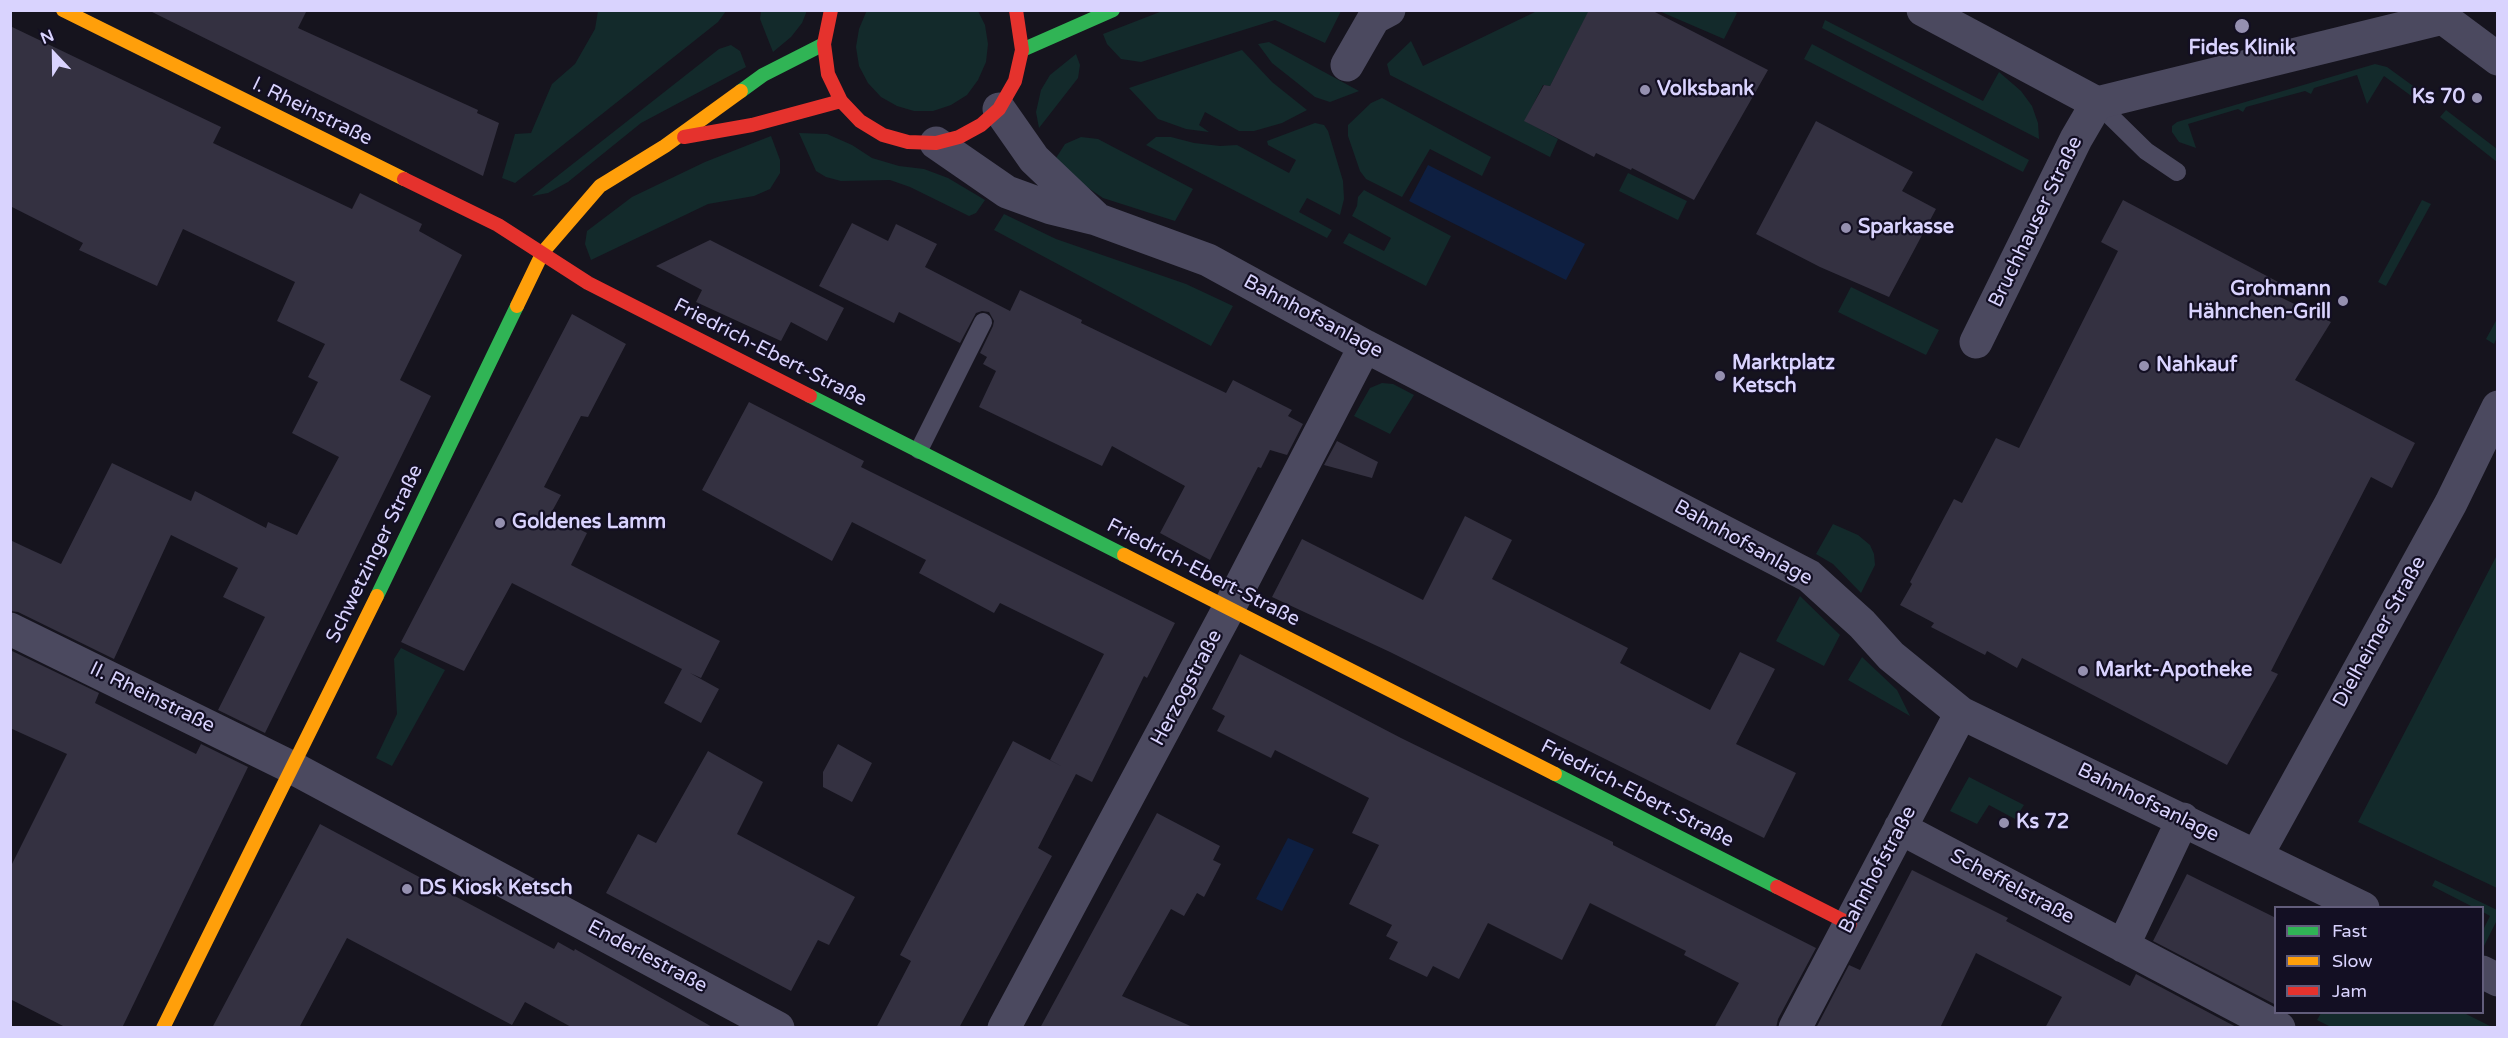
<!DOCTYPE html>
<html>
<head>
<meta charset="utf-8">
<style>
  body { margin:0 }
  #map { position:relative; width:2508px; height:1038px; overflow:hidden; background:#16141e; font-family:"Varela Round",sans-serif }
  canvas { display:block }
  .frame { position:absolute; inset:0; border:12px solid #d9d3fe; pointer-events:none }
  .legend { position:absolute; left:2274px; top:906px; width:210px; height:108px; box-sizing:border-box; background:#130f23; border:2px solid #625d7b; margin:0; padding:8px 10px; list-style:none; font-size:18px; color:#d9d3fe }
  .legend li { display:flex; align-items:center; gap:12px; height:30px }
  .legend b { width:30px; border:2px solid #625d7b }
  .north { position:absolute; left:24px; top:24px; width:60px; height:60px; -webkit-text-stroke:4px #130f23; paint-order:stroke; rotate:338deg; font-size:16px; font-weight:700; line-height:24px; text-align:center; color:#d9d3fe }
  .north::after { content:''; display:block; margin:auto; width:21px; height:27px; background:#d9d3fe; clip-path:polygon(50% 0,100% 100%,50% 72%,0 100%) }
</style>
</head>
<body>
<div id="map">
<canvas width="2508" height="1038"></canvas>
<div class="frame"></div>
<ul class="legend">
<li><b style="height:8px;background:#30b455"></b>Fast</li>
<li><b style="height:8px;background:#ff9f0a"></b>Slow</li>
<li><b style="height:8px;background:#e5322d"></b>Jam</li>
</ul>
<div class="north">N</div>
</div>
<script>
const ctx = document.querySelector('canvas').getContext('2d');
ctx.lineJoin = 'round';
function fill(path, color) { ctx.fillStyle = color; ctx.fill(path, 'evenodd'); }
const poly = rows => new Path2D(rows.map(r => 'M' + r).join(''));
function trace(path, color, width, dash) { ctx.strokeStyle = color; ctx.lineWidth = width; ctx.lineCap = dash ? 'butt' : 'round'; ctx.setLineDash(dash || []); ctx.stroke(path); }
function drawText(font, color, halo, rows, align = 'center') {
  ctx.font = font + ' "Varela Round",sans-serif'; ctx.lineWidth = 4.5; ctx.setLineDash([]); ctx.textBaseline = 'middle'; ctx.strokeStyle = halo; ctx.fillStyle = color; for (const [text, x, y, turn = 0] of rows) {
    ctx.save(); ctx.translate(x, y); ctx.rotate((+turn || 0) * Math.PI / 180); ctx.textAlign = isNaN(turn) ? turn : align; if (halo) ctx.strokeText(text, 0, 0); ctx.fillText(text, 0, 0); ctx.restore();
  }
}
fill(poly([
  [867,10,978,11,985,25,988,44,986,62,978,80,967,95,951,105,933,111,914,111,897,106,881,97,868,83,859,66,856,47,859,29],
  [1165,10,1341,10,1341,11,1325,43,1275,20,1141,62,1121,59,1107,44,1103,34],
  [598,11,726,11,718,22,515,183,502,178,515,134,531,133,552,84,575,64,595,29],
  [761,11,806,11,806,13,802,23,791,37,773,52,760,19],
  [1537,11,1589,11,1550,86,1543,85,1525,121,1558,139,1550,157,1390,75,1387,64,1411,41,1423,66],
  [1733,11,1737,13,1724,39,1659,11],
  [1825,20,1983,101,1999,72,2021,91,2032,106,2038,123,2039,139,1822,28],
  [1269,42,1359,91,1330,102,1315,97,1272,63,1258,44],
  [1812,44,2029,160,2023,172,1804,59],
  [731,45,740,51,746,67,641,123,568,182,548,193,532,196,719,49],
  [1242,50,1272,82,1307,110,1282,123,1254,131,1239,131,1205,112,1199,125,1209,132,1186,129,1158,119,1129,88],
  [1076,54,1080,65,1078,78,1039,128,1036,112,1041,90,1050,75],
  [2375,64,2387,67,2431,99,2425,106,2384,76,2367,104,2357,75,2314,88,2311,94,2305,91,2246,107,2243,112,2238,109,2188,124,2196,148,2179,142,2172,132,2172,126,2177,122],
  [1382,98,1491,157,1482,176,1430,149,1402,197,1366,179,1360,171,1348,136,1348,125,1371,103],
  [2446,110,2497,149,2497,162,2440,117],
  [1315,123,1324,125,1328,131,1343,181,1344,199,1340,215,1307,198,1299,212,1332,230,1327,238,1146,145,1156,137,1171,137,1194,143,1220,146,1237,145,1289,173,1296,160,1268,145,1267,141],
  [799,133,827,134,852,145,872,158,899,166,924,169,948,178,985,200,976,213,969,216,910,187,890,180,841,181,826,177,816,171],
  [771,136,780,160,780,173,770,189,754,196,708,204,591,260,585,244,587,231,632,197,705,162],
  [1081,137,1098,139,1193,189,1175,221,1103,198,1081,183,1056,158,1065,144],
  [1628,173,1687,201,1678,220,1619,191],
  [1364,190,1451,236,1426,286,1343,243,1349,233,1384,251,1391,238,1352,216,1357,206,1358,197],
  [2422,200,2431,204,2386,286,2378,282],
  [1004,214,1056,239,1186,284,1233,306,1211,346,994,230],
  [1851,287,1939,330,1926,355,1838,312],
  [2497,319,2497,337,2494,344,2486,339],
  [1382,383,1393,384,1414,395,1390,434,1354,416,1370,388],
  [1833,524,1858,535,1870,545,1874,554,1875,565,1861,593,1833,564,1816,554],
  [2497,555,2497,888,2358,822],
  [1800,596,1840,635,1824,666,1776,641],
  [401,648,445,670,392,766,376,758,397,714,394,659],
  [1862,657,1897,690,1910,716,1848,680],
  [1969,777,2024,805,2015,819,1989,805,1977,824,1950,811],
  [2435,880,2497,910,2497,920,2483,948,2483,930,2490,916,2483,912,2482,908,2473,907,2432,886],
  [2464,1013,2492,1027,2333,1028,2317,1020,2321,1013]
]), '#132a2b');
fill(poly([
  [1428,165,1585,244,1566,280,1409,201],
  [1288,838,1314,849,1282,911,1256,899]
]), '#0e1f41');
fill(poly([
  [148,10,307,10,298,28,478,110,477,113,499,123,483,176],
  [1589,10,1651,10,1768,70,1694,200,1632,168,1631,170,1596,153,1594,157,1524,121,1544,85,1550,86],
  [10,26,221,127,213,143,352,209,360,193,422,224,419,231,462,255,400,380,431,396,265,733,218,710,265,617,223,597,238,568,171,535,114,659,18,612,10,611,10,540,61,564,112,463,191,501,195,491,266,528,268,522,297,535,339,457,292,433,318,382,308,377,325,344,277,321,295,282,183,229,157,286,79,250,83,243,10,206],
  [1816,121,1913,172,1902,191,1936,209,1889,297,1820,267,1756,234],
  [2123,200,2282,284,2276,295,2331,322,2295,380,2415,443,2392,488,2371,477,2271,671,2278,674,2227,765,2022,658,2017,668,1987,651,1985,655,1931,627,1934,623,1900,605,1912,584,1910,582,1954,499,1962,503,1996,438,2019,448,2118,251,2101,242],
  [852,223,888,241,896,224,937,244,925,267,1010,311,1020,290,1082,320,1081,323,1226,393,1233,380,1292,410,1288,416,1303,424,1287,455,1270,450,1261,468,1258,467,1210,560,1160,533,1185,486,1112,446,1102,466,979,407,996,371,983,364,987,357,980,353,993,326,994,321,989,312,982,311,976,313,960,343,899,312,894,323,819,286],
  [710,240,844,308,827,341,791,322,781,341,696,302,702,290,656,266],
  [572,314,626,344,588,417,581,416,544,487,561,495,550,515,587,533,571,565,720,641,701,678,690,673,719,689,701,723,664,703,682,669,512,583,464,671,401,642],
  [749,402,864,461,861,467,1175,623,1147,678,1144,676,1092,782,1076,774,1038,848,1052,856,959,1028,876,1028,911,961,900,955,1013,741,1063,767,1050,760,1104,654,1000,603,994,613,919,573,926,560,852,522,832,561,702,490],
  [1337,441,1378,462,1372,478,1324,465],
  [1465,516,1512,540,1492,579,1628,648,1620,663,1710,710,1740,652,1775,669,1736,744,1796,773,1764,838,1390,652,1272,597,1302,539,1423,600],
  [10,650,99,693,95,703,196,754,201,744,248,767,122,1028,67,1028,10,999,10,868,67,754,10,728],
  [1240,654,1401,738,1613,842,1613,845,1816,948,1778,1019,1776,1028,1714,1028,1739,983,1684,955,1686,951,1590,903,1562,960,1488,923,1459,979,1433,966,1427,977,1389,959,1398,942,1386,936,1392,925,1349,904,1379,845,1352,833,1369,798,1275,750,1271,758,1217,731,1225,716,1212,709],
  [838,744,872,763,852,802,823,787,823,772],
  [708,751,763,782,737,834,855,897,829,945,818,940,791,991,606,893,638,834,656,843],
  [1157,813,1220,846,1213,860,1221,864,1204,897,1197,893,1184,916,1171,909,1122,996,1195,1028,1040,1028],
  [320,824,554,949,558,942,574,951,575,949,714,1028,573,1028,525,1002,512,1025,347,938,299,1028,212,1028],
  [1912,870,2008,918,2006,921,2130,986,2136,974,2238,1028,2045,1028,2062,997,1976,953,1940,1028,1816,1028,1849,965,1860,970],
  [2187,874,2276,918,2276,1005,2153,941]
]), '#343141');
trace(poly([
  [2097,103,2146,151,2177,172],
  [919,450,983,322]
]), '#4b495f', 18);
trace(poly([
  [1923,10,2097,103,2443,18,2498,59],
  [1347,65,1374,18,1389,10],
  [999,109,1034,159,1095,217],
  [936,143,1007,192,1051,208,1096,219,1208,260,1365,346,1809,576,1862,624,1891,656,1961,713,2363,908],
  [1976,342,2076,139,2097,103],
  [10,629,293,768,778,1028],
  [1900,828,2279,1028],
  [2257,855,2451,503,2498,407],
  [2123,946,2183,819],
  [2482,972,2498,980],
  [1004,1028,1229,608,1365,346],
  [1795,1028,1961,713]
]), '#4b495f', 33);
trace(poly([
  [1022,50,1113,10],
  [741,91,763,75,824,44],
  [810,396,1124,555],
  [377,596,517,306],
  [1555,774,1777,887]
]), '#30b455', 14);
trace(poly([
  [63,10,404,179],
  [517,306,543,252,600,186,665,146,741,91],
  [1124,555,1555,774],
  [163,1028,377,596]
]), '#ff9f0a', 14);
trace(poly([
  [831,10,824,44,828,74,841,101,860,121,883,135,908,142,936,143,959,137,981,125,999,109,1015,81,1022,50,1016,10],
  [684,137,752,125,841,101],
  [404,179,498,225,588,283,810,396],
  [1777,887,1850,924]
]), '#e5322d', 14);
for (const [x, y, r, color] of [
  [2242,26,8,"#9590b0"],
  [1645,90,6,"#9590b0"],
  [2477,98,6,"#9590b0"],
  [1846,228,6,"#9590b0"],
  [2343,301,6,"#9590b0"],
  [2144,366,6,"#9590b0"],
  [1720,376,6,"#9590b0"],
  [500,523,6,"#9590b0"],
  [2083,671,6,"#9590b0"],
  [2004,823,6,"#9590b0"],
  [407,889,6,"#9590b0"]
]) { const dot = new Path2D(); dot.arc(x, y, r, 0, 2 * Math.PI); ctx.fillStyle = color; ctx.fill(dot); trace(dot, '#130f23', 2); }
drawText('bold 20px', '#d9d3fe', '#130f23', [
  ["Fides Klinik",2242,49,"center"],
  ["Volksbank",1657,90],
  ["Ks 70",2465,98,"right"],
  ["Sparkasse",1858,228],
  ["Grohmann",2331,290,"right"],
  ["Hähnchen-Grill",2331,313,"right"],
  ["Marktplatz",1732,364],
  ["Ketsch",1732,387],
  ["Nahkauf",2156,366],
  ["Goldenes Lamm",512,523],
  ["Markt-Apotheke",2095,671],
  ["Ks 72",2016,823],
  ["DS Kiosk Ketsch",419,889]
], 'left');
drawText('20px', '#d9d3fe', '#130f23', [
  ["I. Rheinstraße",312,112,26],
  ["Bruchhauser Straße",2036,222,-64],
  ["Bahnhofsanlage",1313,317,28],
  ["Friedrich-Ebert-Straße",770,353,27],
  ["Bahnhofsanlage",1743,543,29],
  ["Schwetzinger Straße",375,554,-64],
  ["Friedrich-Ebert-Straße",1203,573,27],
  ["Dielheimer Straße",2380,632,-61],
  ["Herzogstraße",1187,688,-62],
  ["II. Rheinstraße",152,698,26],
  ["Friedrich-Ebert-Straße",1637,794,27],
  ["Bahnhofsanlage",2148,803,26],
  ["Bahnhofstraße",1878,870,-62],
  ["Scheffelstraße",2012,887,28],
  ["Enderlestraße",647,957,28]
]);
</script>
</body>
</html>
